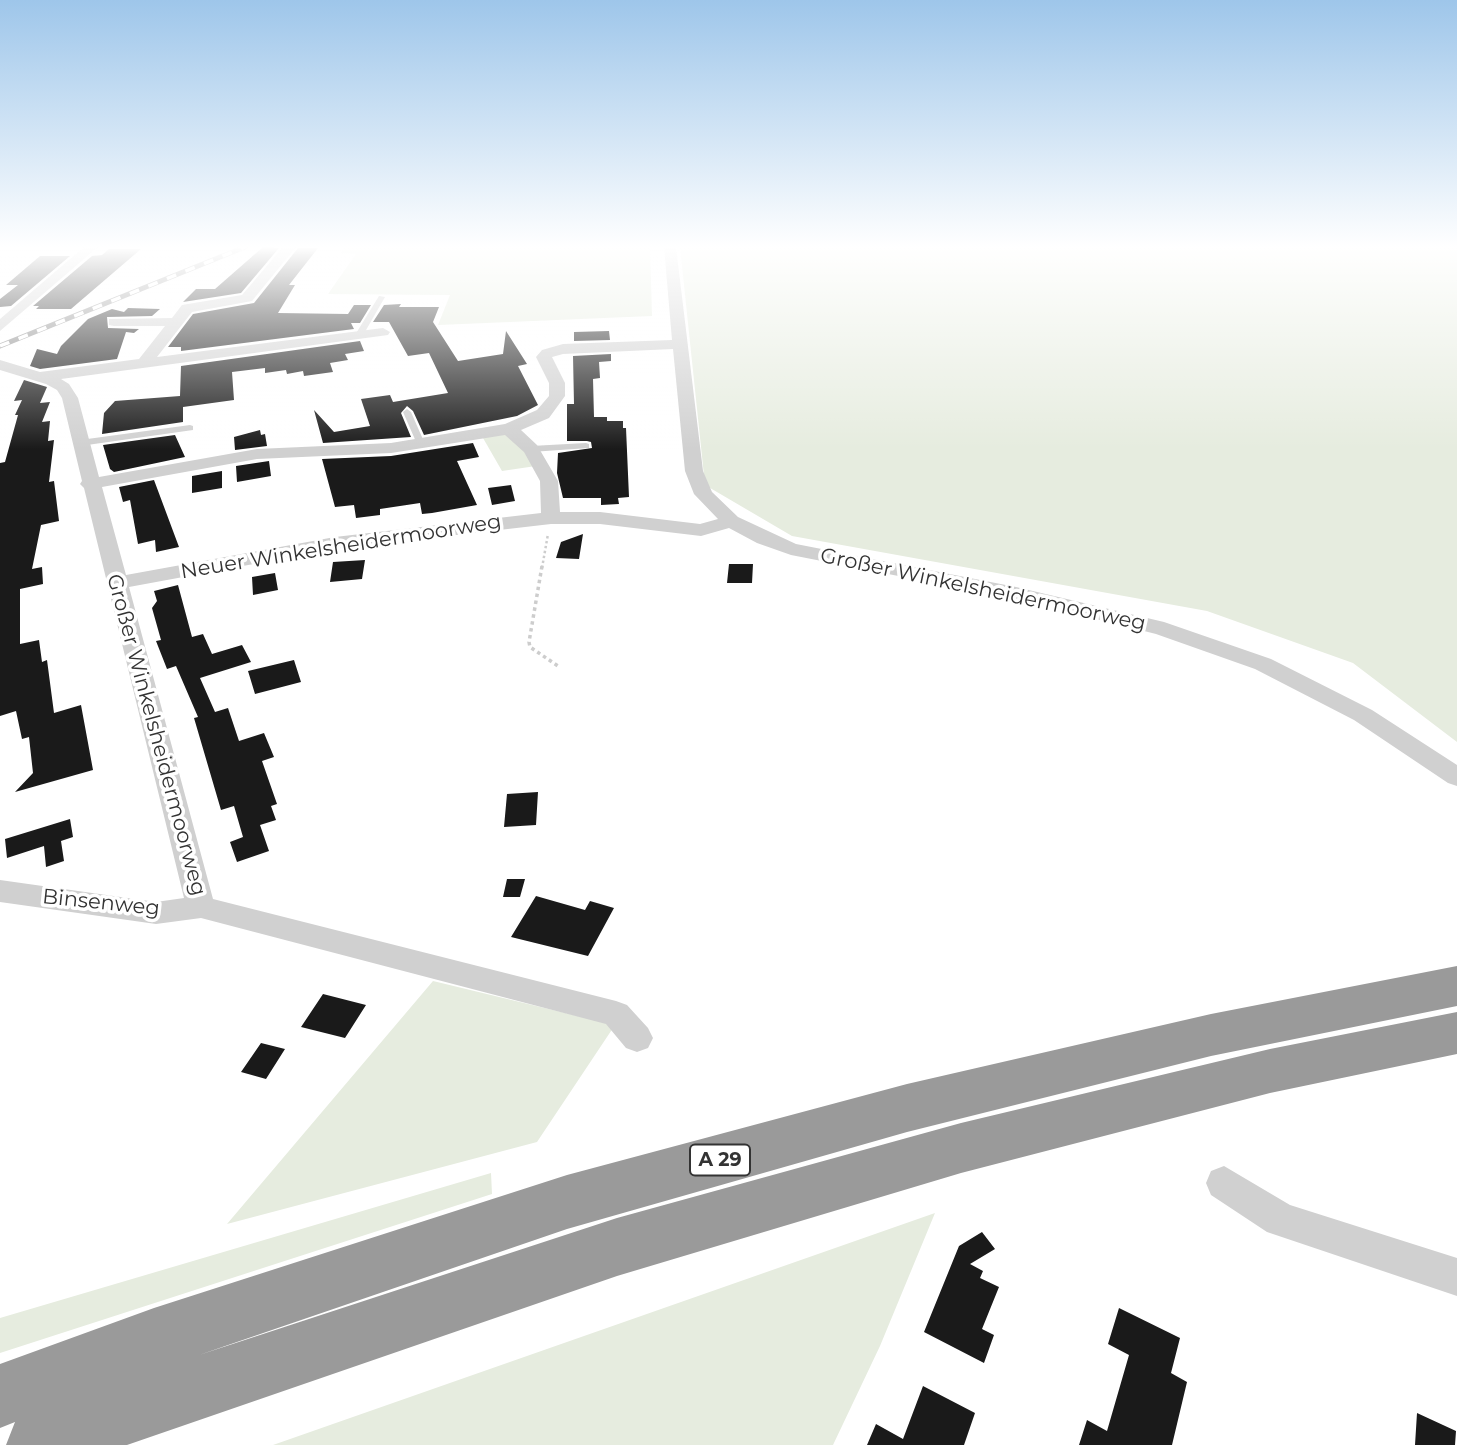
<!DOCTYPE html>
<html>
<head>
<meta charset="utf-8">
<style>
  body { margin:0 }
  canvas { display:block; background:#fff }
</style>
</head>
<body>
<canvas width="1457" height="1445"></canvas>
<script>
const ctx = document.querySelector('canvas').getContext('2d');
ctx.lineJoin = 'round';
function fill(path, color) { ctx.fillStyle = color; ctx.fill(path, 'evenodd'); }
const poly = rows => new Path2D(rows.map(r => 'M' + r).join(''));
function trace(path, color, width, dash) { ctx.strokeStyle = color; ctx.lineWidth = width; ctx.lineCap = dash ? 'butt' : 'round'; ctx.setLineDash(dash || []); ctx.stroke(path); }
function drawText(font, color, halo, rows, align = 'center') {
  ctx.font = font + ' Montserrat,sans-serif'; ctx.lineWidth = 7; ctx.setLineDash([]); ctx.textBaseline = 'middle'; ctx.strokeStyle = halo; ctx.fillStyle = color; for (const [text, x, y, turn = 0] of rows) {
    ctx.save(); ctx.translate(x, y); ctx.rotate((+turn || 0) * Math.PI / 180); ctx.textAlign = isNaN(turn) ? turn : align; if (halo) ctx.strokeText(text, 0, 0); ctx.fillText(text, 0, 0); ctx.restore();
  }
}
fill(poly([
  [345,247,650,247,652,316,438,325,450,295,328,294,356,254,341,253],
  [680,247,1457,247,1457,742,1353,663,1207,611,792,536,705,485],
  [502,434,513,437,536,466,502,471,483,438],
  [433,981,615,1025,537,1142,227,1224],
  [491,1173,492,1194,0,1353,0,1318],
  [935,1213,880,1346,833,1445,273,1445]
]), '#e6ecdf');
fill(poly([
  [263,247,279,248,241,293,183,302,196,289,215,289],
  [298,248,318,248,289,285,295,285,278,313,348,314,354,305,371,305,360,323,351,323,354,329,181,351,181,347,168,347,193,314,254,303],
  [109,249,141,249,71,309,36,309,39,306,33,306,92,256,102,255],
  [40,256,70,256,11,306,0,307,0,299,18,285,6,285],
  [401,304,399,307,439,307,433,322,458,361,503,354,506,331,527,364,518,366,538,405,517,416,424,435,413,411,407,406,401,413,411,437,323,443,314,410,334,432,370,426,361,399,390,395,393,402,448,393,429,353,408,356,389,322,373,322,384,305],
  [128,308,160,309,152,316,107,317,108,328,139,329,134,333,126,332,117,359,40,369,30,366,37,349,57,354,61,346,88,319,112,309,124,312],
  [609,331,610,340,574,341,574,332],
  [360,341,364,351,345,354,348,360,330,363,333,372,304,376,303,371,287,374,286,370,265,373,265,368,232,372,234,400,183,407,183,422,102,434,104,413,115,401,180,396,181,366],
  [611,354,611,361,599,362,600,378,593,379,594,417,607,417,607,421,623,421,623,428,626,428,629,497,618,498,619,504,601,505,601,498,563,498,557,473,558,453,592,448,591,442,587,441,567,441,567,404,574,404,573,356],
  [24,380,47,387,40,403,50,402,42,422,50,421,48,441,54,440,49,482,54,481,59,521,41,525,32,569,42,567,43,584,20,589,20,644,39,640,42,662,47,660,54,713,81,705,93,770,15,792,33,773,29,737,22,739,16,711,0,716,0,463,5,462,18,415,15,415,22,400,14,401],
  [260,430,261,435,265,434,267,446,235,450,234,437],
  [175,435,185,457,114,472,110,469,103,445],
  [473,443,479,457,457,461,477,505,432,513,422,514,420,503,380,509,380,515,356,518,354,505,335,507,322,459,391,456],
  [269,461,271,476,237,482,236,466],
  [222,471,222,488,192,493,192,476],
  [154,480,179,547,156,552,155,540,138,544,130,500,123,502,119,487],
  [511,485,515,501,492,505,488,488],
  [583,534,579,559,556,558,561,542],
  [365,560,362,579,330,582,333,562],
  [729,564,753,564,752,583,727,583],
  [275,573,278,590,253,595,252,577],
  [178,585,192,637,203,634,212,654,242,645,251,662,200,678,215,712,228,708,239,741,264,733,274,757,262,761,277,804,271,806,276,820,260,825,269,851,237,862,230,842,243,837,234,806,221,810,194,718,198,717,176,666,167,669,156,641,161,640,152,608,157,601,154,591],
  [294,660,301,682,255,694,248,671],
  [538,792,536,825,504,827,507,794],
  [70,819,73,837,61,841,64,861,46,867,44,846,7,858,5,839],
  [507,879,525,879,520,897,503,897],
  [536,896,585,910,590,901,614,908,588,956,511,937],
  [323,994,366,1005,345,1038,301,1027],
  [261,1043,285,1049,266,1079,241,1072],
  [982,1232,995,1249,970,1264,983,1271,980,1278,999,1287,982,1329,994,1335,984,1363,924,1332,959,1246],
  [1119,1308,1180,1338,1171,1373,1187,1382,1172,1445,1079,1445,1087,1420,1107,1431,1129,1355,1108,1344],
  [923,1386,975,1413,964,1445,867,1445,876,1424,903,1439],
  [1417,1413,1456,1431,1455,1445,1415,1445]
]), '#1a1a1a');
trace(poly([
  [542,568,548,534]
]), '#cdcdcd', 2.5, [2.5, 2.5]);
trace(poly([
  [542,566,529,642,530,647,558,666]
]), '#cdcdcd', 3.5, [3.5, 3.5]);
fill(poly([
  [379,296,385,297,362,337,356,337,355,335,379,296],
  [407,409,411,412,425,444,424,446,417,444,403,412,407,409],
  [190,425,193,426,193,430,80,446,76,443,80,440,190,425],
  [586,443,589,444,589,448,531,452,527,449,531,446,586,443]
]), '#d0d0d0');
fill(poly([
  [84,247,98,247,0,331,0,319,84,247],
  [283,247,296,247,252,301,192,312,157,357,383,328,390,332,388,335,61,379,69,384,78,398,99,477,257,449,391,443,505,424,537,410,549,396,549,383,536,357,542,350,563,344,672,340,664,247,676,247,703,471,712,492,738,517,796,544,1016,587,1164,622,1271,659,1372,710,1457,765,1457,786,1448,783,1354,720,1255,669,1156,634,1016,599,791,555,757,543,729,528,701,536,600,524,551,524,335,549,129,587,213,899,616,1001,627,1005,648,1028,653,1038,648,1048,637,1052,626,1048,606,1024,201,918,156,924,0,902,0,880,156,902,184,898,84,488,80,484,82,481,62,398,57,390,46,384,0,370,0,360,40,372,139,359,165,326,114,326,109,325,109,319,172,318,182,305,242,295,283,247],
  [673,349,685,471,694,494,718,519,700,524,600,512,560,512,558,481,537,445,521,430,549,418,565,396,565,383,552,357,563,354,673,349],
  [505,435,524,452,540,481,541,513,335,537,126,575,102,487,257,459,391,453,505,435],
  [1224,1166,1290,1205,1457,1258,1457,1296,1267,1232,1211,1195,1206,1183,1211,1171,1224,1166]
]), '#d0d0d0');
fill(poly([
  [1457,966,1457,1006,1211,1056,907,1132,567,1229,199,1355,617,1218,961,1123,1270,1049,1457,1012,1457,1054,1270,1093,961,1173,617,1276,127,1445,6,1445,15,1422,0,1428,0,1364,154,1308,567,1175,907,1084,1211,1014,1457,966]
]), '#9a9a9a');
const rail = poly([
  [0,346,245,247]
]);
trace(rail, '#888', 5);
trace(rail, '#fff', 3.5, [10]);
const sky = ctx.createLinearGradient(0, 0, 0, 449);
sky.addColorStop(0, '#9ec6ea');
sky.addColorStop(0.55, '#fff');
sky.addColorStop(1, '#ffffff00');
ctx.fillStyle = sky;
ctx.fillRect(0, 0, 1457, 449);
for (const [x, y, w] of [
  [720,1160,60]
]) { const box = new Path2D(); box.roundRect(x - w / 2, y - 15.5, w, 31, 5); ctx.fillStyle = '#fff'; ctx.fill(box); trace(box, '#333', 2); }
drawText('bold 19px', '#333', null, [
  ["A 29",720,1160]
]);
drawText('21px', '#333', '#fff', [
  ["Neuer Winkelsheidermoorweg",341,547,-9],
  ["Großer Winkelsheidermoorweg",983,590,12],
  ["Großer Winkelsheidermoorweg",156,735,75],
  ["Binsenweg",101,903,6]
]);
</script>
</body>
</html>
